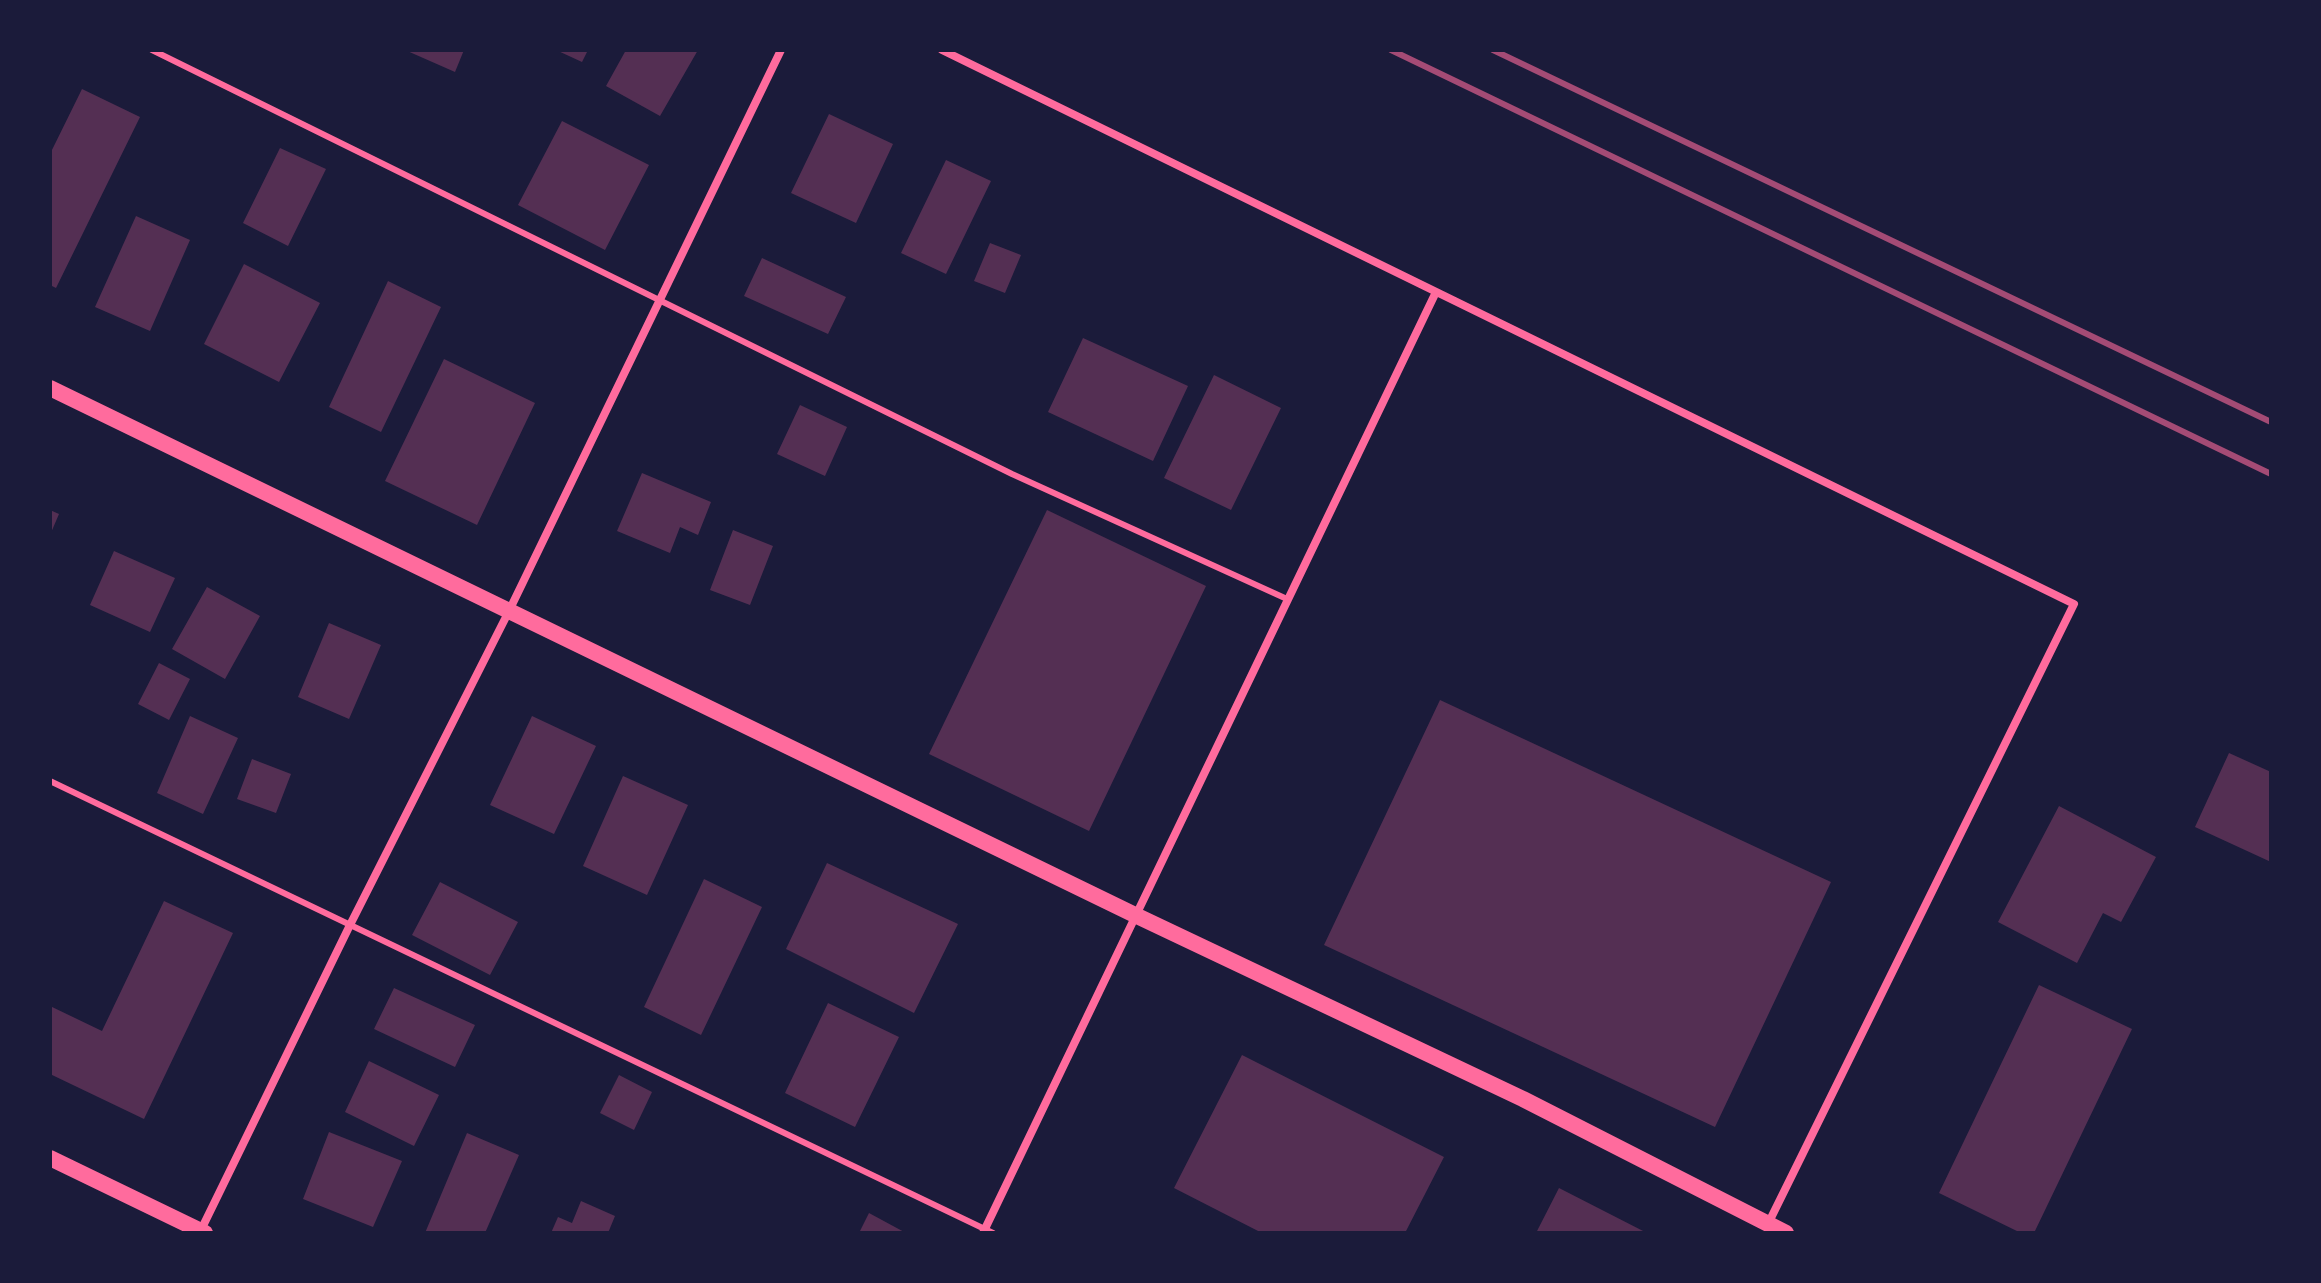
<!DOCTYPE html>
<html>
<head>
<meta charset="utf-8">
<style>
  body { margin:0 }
  #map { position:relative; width:2321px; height:1283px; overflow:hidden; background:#1b1b3a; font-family:Figtree,sans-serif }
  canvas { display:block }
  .frame { position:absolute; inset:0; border:52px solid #1b1b3a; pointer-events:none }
</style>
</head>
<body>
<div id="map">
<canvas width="2321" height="1283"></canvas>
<div class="frame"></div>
</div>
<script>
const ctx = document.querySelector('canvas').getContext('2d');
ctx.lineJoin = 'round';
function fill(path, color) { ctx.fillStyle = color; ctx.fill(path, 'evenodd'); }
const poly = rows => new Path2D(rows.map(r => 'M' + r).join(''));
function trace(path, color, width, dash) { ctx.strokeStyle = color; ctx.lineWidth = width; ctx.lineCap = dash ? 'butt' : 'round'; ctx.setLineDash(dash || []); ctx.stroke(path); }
fill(poly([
  [405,50,464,50,455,72],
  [556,50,588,50,582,62],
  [626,50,698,50,660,116,606,86],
  [82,89,140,117,56,288,50,285,50,154],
  [829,114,893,144,856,223,791,193],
  [562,121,649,165,605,250,518,205],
  [280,148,326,169,288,246,243,223],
  [946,160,991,181,946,274,901,253],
  [136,216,190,240,150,331,95,307],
  [990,243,1021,255,1005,293,974,281],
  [762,258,846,297,828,334,744,296],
  [244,264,320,303,279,382,204,344],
  [388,281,441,307,381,432,329,407],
  [1083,338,1188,386,1153,461,1048,412],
  [444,359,535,403,477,525,385,481],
  [1214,375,1281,408,1231,510,1164,478],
  [800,405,847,427,825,476,777,454],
  [642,473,711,502,698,535,680,527,670,553,617,531],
  [50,510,59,514,50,535],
  [1047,510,1206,586,1089,831,929,754],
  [733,530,773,546,750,605,710,590],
  [114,551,175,578,150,632,90,605],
  [207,587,260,616,225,679,172,649],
  [329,623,381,645,349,719,298,697],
  [159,663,190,679,169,720,138,704],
  [1440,700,1831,882,1715,1127,1324,945],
  [190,716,238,738,203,814,157,793],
  [532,716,596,746,554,834,490,805],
  [2229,753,2271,772,2271,862,2195,827],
  [252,759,291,774,276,813,237,799],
  [623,776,688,805,647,895,583,866],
  [2059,806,2156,857,2121,922,2103,913,2077,963,1998,922],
  [827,863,958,924,914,1013,786,949],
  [704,879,762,907,701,1035,644,1007],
  [440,882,518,922,490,975,412,935],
  [164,901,233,933,144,1119,50,1074,50,1006,102,1031],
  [2039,985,2132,1029,2034,1233,2021,1233,1939,1193],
  [394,988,475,1025,455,1067,374,1029],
  [828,1003,899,1037,855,1127,785,1093],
  [1242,1055,1444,1157,1405,1233,1262,1233,1174,1188],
  [369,1061,439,1095,414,1146,345,1112],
  [619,1075,652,1092,634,1130,600,1113],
  [329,1132,402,1161,373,1227,303,1199],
  [467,1133,519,1155,485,1233,425,1233],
  [1559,1188,1647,1233,1536,1233],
  [581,1201,615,1216,608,1233,551,1233,558,1217,572,1223],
  [869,1213,906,1233,859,1233]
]), '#542f53');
trace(poly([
  [152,50,1012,474,1287,599],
  [50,781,993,1233]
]), '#ff6b9d', 6);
trace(poly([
  [942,50,2074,604,1768,1224],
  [201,1230,350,925,509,611,781,50],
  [983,1233,1436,292]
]), '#ff6b9d', 8);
trace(poly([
  [50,388,1135,915,1523,1099,1786,1233],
  [50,1158,205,1233]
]), '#ff6b9d', 16);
trace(poly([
  [1391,50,2271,474],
  [1493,50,2271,422]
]), '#a44b75', 6);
</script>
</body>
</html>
